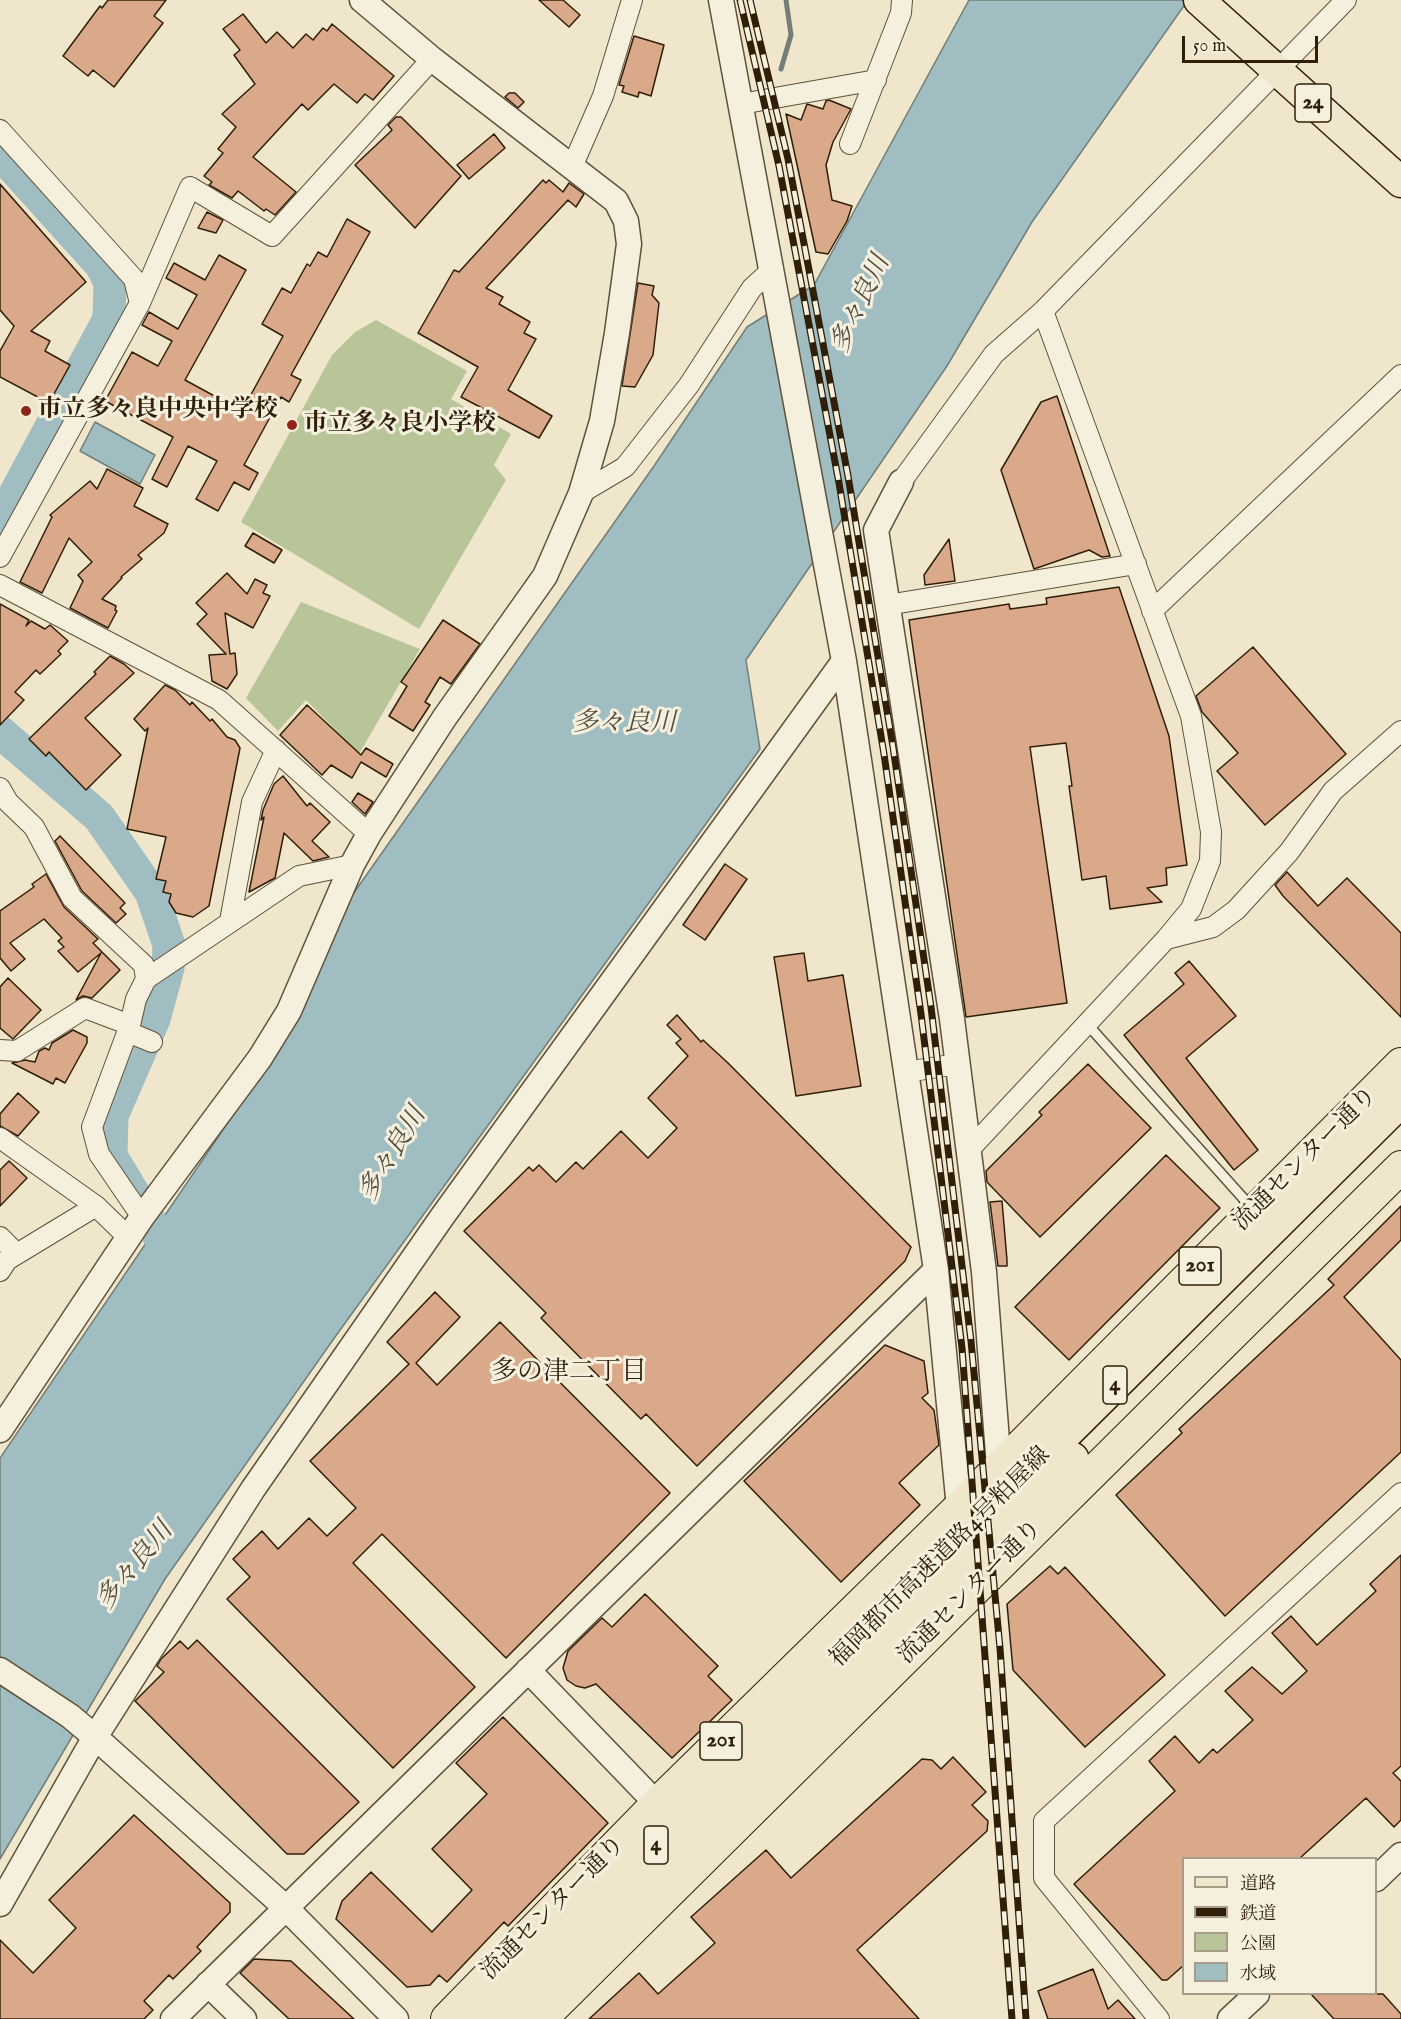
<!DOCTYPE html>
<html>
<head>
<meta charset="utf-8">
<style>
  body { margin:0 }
  #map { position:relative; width:1401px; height:2019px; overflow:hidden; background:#f0e6cc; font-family:"IM FELL English","Noto Serif JP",serif }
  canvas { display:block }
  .legend { position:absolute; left:1182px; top:1857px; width:195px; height:138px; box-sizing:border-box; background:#f5efde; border:2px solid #a69c88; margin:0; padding:8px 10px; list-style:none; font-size:18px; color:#301f08 }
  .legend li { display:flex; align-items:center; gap:12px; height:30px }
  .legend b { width:30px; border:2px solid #a69c88 }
  .scale { position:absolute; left:1182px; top:36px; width:136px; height:27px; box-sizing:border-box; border:3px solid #301f08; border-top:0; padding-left:8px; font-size:18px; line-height:21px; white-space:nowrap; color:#301f08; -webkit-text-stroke:4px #f5efde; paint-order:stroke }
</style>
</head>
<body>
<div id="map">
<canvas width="1401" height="2019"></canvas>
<ul class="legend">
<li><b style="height:8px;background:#f0e6cc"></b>道路</li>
<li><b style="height:8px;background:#301f08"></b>鉄道</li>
<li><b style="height:16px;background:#b8c599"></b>公園</li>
<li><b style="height:16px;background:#a0bdc2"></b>水域</li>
</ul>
<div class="scale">50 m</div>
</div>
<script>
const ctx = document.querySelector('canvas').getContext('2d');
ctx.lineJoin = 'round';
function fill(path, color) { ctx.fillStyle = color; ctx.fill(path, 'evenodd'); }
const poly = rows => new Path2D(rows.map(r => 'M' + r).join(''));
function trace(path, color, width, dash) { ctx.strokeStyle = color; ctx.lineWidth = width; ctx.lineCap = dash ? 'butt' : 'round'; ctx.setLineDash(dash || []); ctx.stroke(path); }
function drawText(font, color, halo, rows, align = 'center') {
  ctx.font = font + ' "IM FELL English","Noto Serif JP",serif'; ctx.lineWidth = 6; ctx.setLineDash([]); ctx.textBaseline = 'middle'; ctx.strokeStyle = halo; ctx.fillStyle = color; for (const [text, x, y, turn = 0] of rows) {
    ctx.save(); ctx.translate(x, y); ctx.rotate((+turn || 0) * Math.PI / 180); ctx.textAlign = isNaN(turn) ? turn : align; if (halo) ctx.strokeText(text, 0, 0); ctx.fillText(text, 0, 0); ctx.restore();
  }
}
fill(poly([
  [376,320,467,371,451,399,511,434,494,465,506,480,419,629,241,522,332,355,355,332],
  [301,602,420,649,359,754,306,700,278,731,246,698]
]), '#b8c599');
const water = poly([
  [969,0,1188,0,1032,222,947,366,746,660,760,749,335,1337,165,1579,0,1859,0,1458,284,1040,346,904,654,466,747,327,814,285,969,0],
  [95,422,155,455,140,484,80,451,95,422]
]);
fill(water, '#a0bdc2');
trace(water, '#737e78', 1.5);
trace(poly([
  [781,69,791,35,786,0]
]), '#737e78', 5);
trace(poly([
  [0,153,101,265,110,282,109,319,0,522],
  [0,732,99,817,151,892,169,945,168,968,154,1019,112,1116,111,1156,159,1236,186,1262]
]), '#a0bdc2', 33);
const building = poly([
  [108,0,166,0,154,16,163,23,114,87,93,70,88,76,63,56,100,6,102,8,108,0],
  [539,0,563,0,580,15,569,27,539,0],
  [243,14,266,43,277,32,293,48,306,34,313,40,323,28,327,31,332,24,394,76,373,100,365,94,357,103,334,84,308,110,302,104,253,157,296,192,275,215,266,209,264,211,238,191,232,198,209,185,212,182,204,176,223,153,218,149,236,127,222,114,255,84,234,55,240,50,223,29,243,14],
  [634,36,664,45,651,96,639,92,638,97,622,92,624,86,619,85,634,36],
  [509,93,515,93,524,102,518,108,505,97,509,93],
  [829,100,851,109,833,142,826,165,832,200,852,206,847,221,828,254,816,252,786,114,801,120,807,104,823,109,826,101,829,100],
  [396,117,401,117,461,176,415,228,355,165,389,133,392,130,388,125,396,117],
  [494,134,505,148,469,179,457,165,494,134],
  [543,180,546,183,549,180,563,192,569,183,584,194,576,207,568,200,486,288,503,297,499,304,530,322,524,333,536,339,508,390,552,416,539,438,461,397,478,367,418,333,454,270,459,272,543,180],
  [0,184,86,282,31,331,50,341,45,351,70,365,49,403,0,377,0,351,14,326,0,310,0,184],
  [207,212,223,220,216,233,198,228,207,212],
  [347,219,370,232,291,375,301,380,289,402,281,397,244,465,258,473,249,490,234,482,218,511,196,499,217,461,188,446,167,487,152,479,173,437,105,401,132,352,158,366,172,341,142,325,149,312,178,329,197,295,166,278,174,263,205,280,219,255,246,270,185,380,242,411,283,336,262,324,282,288,291,293,307,264,310,266,318,252,327,257,347,219],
  [638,283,654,286,652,295,659,303,653,355,635,387,622,386,638,283],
  [1057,396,1110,556,1102,557,1089,550,1034,569,1001,470,1041,402,1057,396],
  [107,469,143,488,134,506,168,524,164,533,138,555,142,559,121,577,122,578,102,599,116,606,115,610,117,611,108,628,70,608,83,581,78,575,92,562,69,538,42,593,20,582,52,517,50,515,90,481,97,489,107,469],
  [253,533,282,550,274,563,245,546,253,533],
  [949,539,955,581,925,585,924,575,949,539],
  [227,573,247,594,255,579,267,585,263,593,270,596,253,628,225,613,230,654,235,653,237,674,227,689,212,681,209,655,226,654,197,624,207,614,196,603,227,573],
  [1119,587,1169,736,1187,865,1166,868,1167,885,1147,888,1162,902,1110,909,1106,876,1082,880,1069,786,1072,786,1066,743,1030,747,1067,1003,966,1017,909,620,1009,604,1010,609,1047,604,1046,598,1119,587],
  [0,604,29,620,26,626,31,621,45,629,50,625,68,641,58,651,61,654,40,674,36,670,15,692,24,700,0,725,0,604],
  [443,620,480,644,451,684,440,677,425,702,430,705,413,731,389,716,407,686,401,682,443,620],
  [1253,647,1346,754,1265,825,1217,771,1238,753,1202,712,1196,696,1253,647],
  [110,656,124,664,134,673,85,718,121,755,86,790,49,752,46,756,29,739,96,674,94,672,110,656],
  [165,685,175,690,190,705,192,702,210,721,212,719,227,737,235,740,240,748,209,906,193,917,176,913,169,902,171,894,163,892,166,881,156,879,166,837,127,829,148,728,145,731,134,719,165,685],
  [307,705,361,755,366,748,393,764,386,777,361,762,352,778,331,765,322,775,280,735,307,705],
  [283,776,307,806,310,803,330,822,312,841,329,857,313,861,284,833,275,878,249,892,264,817,261,820,263,810,274,784,283,776],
  [358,793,373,802,365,814,352,802,358,793],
  [60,836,125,903,120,908,126,914,116,923,82,891,55,841,60,836],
  [725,864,747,879,705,940,683,925,725,864],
  [1287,872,1318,906,1347,878,1401,933,1401,1017,1283,896,1275,885,1287,872],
  [46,874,64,907,98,939,93,943,120,970,92,998,83,996,76,1000,101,953,78,972,58,951,64,947,58,941,62,938,44,919,10,943,25,959,11,971,0,958,0,911,34,887,32,884,46,874],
  [804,953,808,981,843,975,861,1086,796,1096,774,957,804,953],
  [1189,961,1236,1016,1186,1058,1258,1150,1234,1170,1124,1035,1184,984,1175,973,1189,961],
  [8,978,41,1010,13,1039,0,1028,0,987,8,978],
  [677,1015,701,1042,703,1040,728,1063,911,1247,905,1261,697,1466,646,1414,641,1419,541,1318,546,1313,464,1231,529,1167,533,1171,539,1165,556,1182,576,1162,583,1169,621,1131,648,1158,677,1128,648,1098,688,1056,676,1043,681,1039,667,1025,677,1015],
  [73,1030,87,1037,87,1043,65,1083,56,1078,53,1084,12,1063,25,1060,35,1062,39,1051,45,1048,49,1050,52,1043,73,1030],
  [1088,1064,1151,1128,1040,1237,987,1182,986,1171,1042,1115,1039,1112,1088,1064],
  [18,1093,39,1112,18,1136,0,1126,0,1114,18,1093],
  [1166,1155,1220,1208,1069,1360,1015,1307,1166,1155],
  [9,1161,27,1178,0,1206,0,1170,9,1161],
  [1002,1201,1007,1260,1007,1266,998,1266,990,1202,1002,1201],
  [1401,1206,1401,1240,1344,1297,1401,1360,1401,1452,1225,1616,1116,1495,1182,1433,1179,1429,1334,1285,1328,1279,1401,1206],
  [435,1292,460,1317,416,1363,437,1385,500,1322,670,1493,506,1658,382,1534,353,1563,475,1687,393,1768,227,1599,250,1577,233,1559,262,1531,278,1549,309,1518,327,1536,356,1508,310,1461,409,1364,387,1342,435,1292],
  [885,1345,924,1361,928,1393,922,1398,934,1410,939,1445,899,1483,920,1505,841,1582,744,1481,885,1345],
  [1401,1555,1401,1766,1393,1773,1401,1781,1401,1820,1394,1827,1366,1798,1300,1858,1184,1858,1184,1965,1167,1980,1162,1980,1074,1884,1175,1791,1149,1761,1175,1736,1199,1763,1213,1749,1217,1753,1253,1720,1225,1691,1252,1667,1282,1694,1307,1671,1272,1633,1291,1616,1317,1645,1376,1591,1370,1584,1401,1555],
  [1050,1566,1058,1574,1065,1567,1165,1675,1085,1747,1013,1670,1007,1604,1050,1566],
  [645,1594,718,1666,708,1676,732,1700,672,1758,596,1684,585,1688,576,1686,567,1680,563,1668,568,1651,602,1618,612,1627,645,1594],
  [197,1640,359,1802,304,1854,287,1854,135,1701,164,1672,157,1666,161,1659,180,1641,188,1649,197,1640],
  [503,1717,608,1823,508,1926,504,1922,447,1982,439,1975,430,1985,407,1987,336,1919,342,1901,371,1872,432,1932,472,1890,432,1849,487,1794,456,1763,503,1717],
  [953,1757,986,1792,972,1805,988,1821,987,1831,857,1950,919,2019,589,2019,639,1973,658,1994,715,1943,691,1917,766,1850,791,1878,922,1759,932,1760,941,1769,953,1757],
  [134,1815,230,1903,230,1912,197,1947,201,1951,173,1979,169,1975,144,2001,153,2010,144,2019,0,2019,0,1940,33,1973,76,1928,49,1900,134,1815],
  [254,1959,291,1961,354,2019,289,2019,240,1973,254,1959],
  [1093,1969,1108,2009,1118,2000,1135,2019,1048,2019,1038,1991,1093,1969],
  [1311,1994,1383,1994,1401,2014,1401,2019,1334,2019,1311,1994]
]);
fill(building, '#daa98a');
trace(building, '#301f08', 1.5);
const service = poly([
  [1088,1025,1251,1207]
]);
const minor = poly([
  [741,104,876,80],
  [0,130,134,279,140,303],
  [850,144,901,13,902,0],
  [572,167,603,96,632,0],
  [901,482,994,354,1043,311,1346,0],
  [581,493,625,467,689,385,752,288,773,269],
  [0,557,140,303,190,187,272,236,432,59],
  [0,585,219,700,369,834],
  [887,605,1136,564],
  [1152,611,1401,375],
  [0,788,8,802,34,827,72,898,144,965,146,979],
  [230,921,252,802,276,750],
  [1166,939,1213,927,1236,910,1289,852,1333,791,1401,731],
  [128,1032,152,1042],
  [0,1050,17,1051,85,1008,130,1025],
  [906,1072,957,1064],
  [0,1138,96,1206,129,1238],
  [968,1151,1166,939,1191,909,1210,861,1211,832,1191,716,1043,311],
  [142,1217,99,1154,92,1127,130,1025,136,999,146,979,299,876,352,865],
  [0,1237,17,1254],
  [0,1271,7,1260,96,1206],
  [1159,2019,1044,1878,1044,1821,1401,1493]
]);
const tertiary = poly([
  [721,0,844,661,936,1270,959,1508],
  [901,482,876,530,952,1019,984,1272,999,1467],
  [0,1430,142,1217,260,1058,289,1011,352,865,369,834,445,717,545,576,581,493,602,421,617,333,629,244,626,221,616,201,432,59,362,0],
  [0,1670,70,1716,95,1737,285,1907,396,2019],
  [528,1670,657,1804],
  [1376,1879,1401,1855],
  [0,1904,95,1737,253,1489,442,1217,844,661],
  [208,1984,244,2019],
  [173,2019,936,1270],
  [1230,2019,1257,1994]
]);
const primary = poly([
  [1199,0,1401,182]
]);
const trunk = poly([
  [447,2019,657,1804,959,1508,1401,1064],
  [541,2019,1401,1167]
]);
const motorway = poly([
  [484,2019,1039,1459,1401,1100],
  [517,2019,1072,1459]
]);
trace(service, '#605139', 12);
trace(minor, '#605139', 22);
trace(tertiary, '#605139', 27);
trace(primary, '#301f08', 33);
trace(trunk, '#301f08', 34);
trace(motorway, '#301f08', 36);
trace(service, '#f5efde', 9);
trace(minor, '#f5efde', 20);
trace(tertiary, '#f5efde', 24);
trace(primary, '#f0e6cc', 30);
trace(trunk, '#f0e6cc', 32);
trace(motorway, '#f0e6cc', 33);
const rail = poly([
  [740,0,779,166,839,483,884,754,921,1014,962,1348,1012,2019],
  [750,0,788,159,848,476,893,747,931,1007,971,1341,1000,1648,1026,2019]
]);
trace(rail, '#301f08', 7);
trace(rail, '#f5efde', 4.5, [14]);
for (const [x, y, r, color] of [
  [26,411,6,"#8f2418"],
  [292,425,6,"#8f2418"]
]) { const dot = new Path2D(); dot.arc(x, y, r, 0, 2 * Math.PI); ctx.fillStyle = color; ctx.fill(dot); trace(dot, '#f5efde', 2); }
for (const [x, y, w] of [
  [1313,103,36],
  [1200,1266,42],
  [1115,1385,24],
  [721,1741,42],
  [656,1845,24]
]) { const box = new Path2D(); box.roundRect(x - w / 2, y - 19, w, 38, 4.5); ctx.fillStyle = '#f5efde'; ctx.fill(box); trace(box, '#301f08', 1.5); }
drawText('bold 22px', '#301f08', null, [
  ["24",1313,103],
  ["201",1200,1266],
  ["4",1115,1385],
  ["201",721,1741],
  ["4",656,1845]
]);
drawText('bold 24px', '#301f08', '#f5efde', [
  ["市立多々良中央中学校",38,411],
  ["市立多々良小学校",304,425]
], 'left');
drawText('24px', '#301f08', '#f5efde', [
  ["流通センター通り",1306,1160,-45],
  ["福岡都市高速道路4号粕屋線",941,1558,-45],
  ["流通センター通り",971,1593,-45],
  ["流通センター通り",554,1909,-45]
]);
drawText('italic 26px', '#524e40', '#f5efde', [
  ["多々良川",862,305,-65],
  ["多々良川",624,725],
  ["多々良川",394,1155,-59],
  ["多々良川",136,1567,-51]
]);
drawText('26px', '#301f08', '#f5efde', [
  ["多の津二丁目",569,1374]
]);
</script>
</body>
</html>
